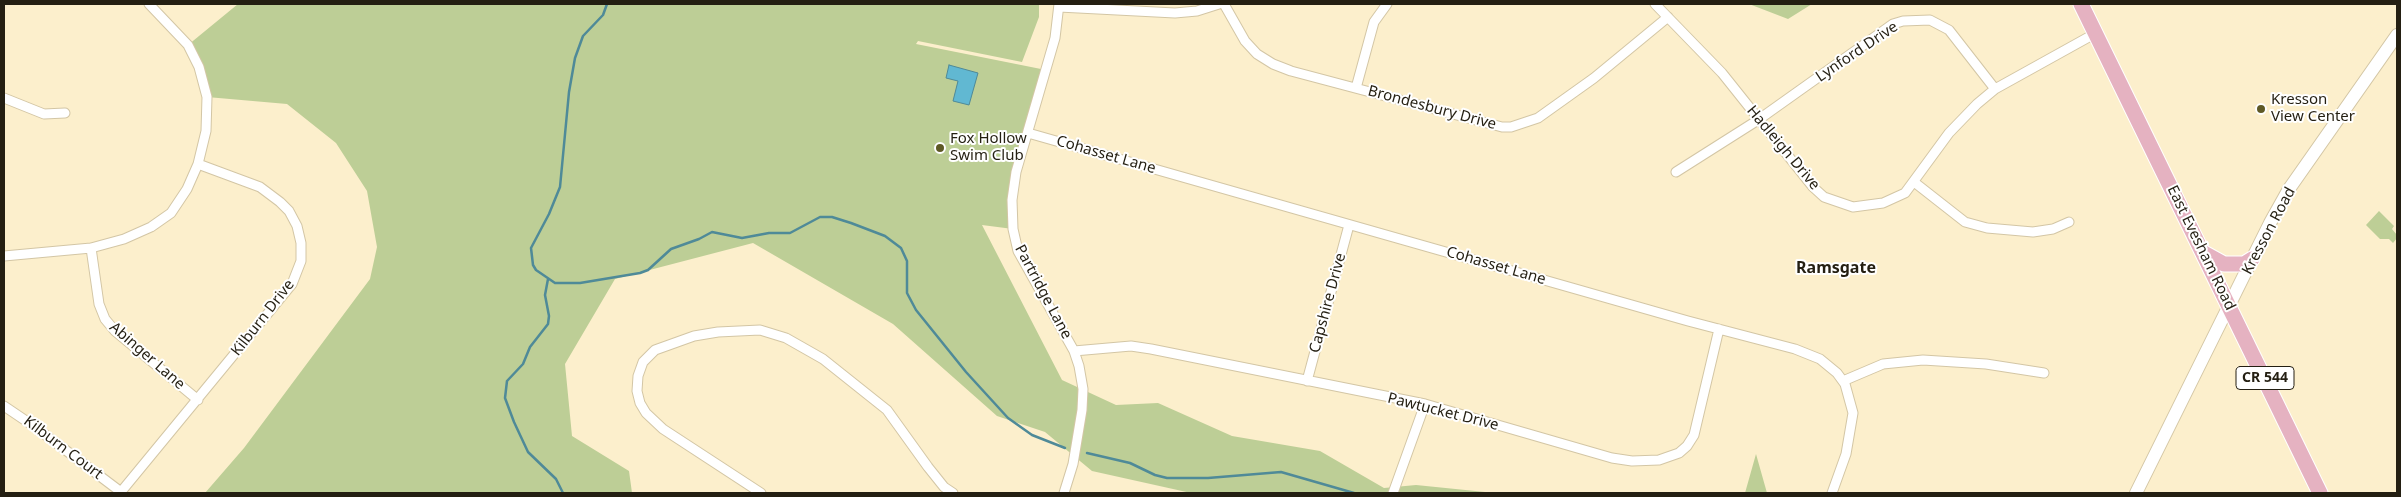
<!DOCTYPE html>
<html>
<head>
<meta charset="utf-8">
<style>
  body { margin:0 }
  #map { position:relative; width:2401px; height:497px; overflow:hidden; background:#fcefcc; font-family:"Noto Sans",sans-serif }
  canvas { display:block }
  .frame { position:absolute; inset:0; border:5px solid #241f12; pointer-events:none }
</style>
</head>
<body>
<div id="map">
<canvas width="2401" height="497"></canvas>
<div class="frame"></div>
</div>
<script>
const ctx = document.querySelector('canvas').getContext('2d');
ctx.lineJoin = 'round';
function fill(path, color) { ctx.fillStyle = color; ctx.fill(path, 'evenodd'); }
const poly = rows => new Path2D(rows.map(r => 'M' + r).join(''));
function trace(path, color, width, dash) { ctx.strokeStyle = color; ctx.lineWidth = width; ctx.lineCap = dash ? 'butt' : 'round'; ctx.setLineDash(dash || []); ctx.stroke(path); }
function drawText(font, color, halo, rows, align = 'center') {
  ctx.font = font + ' "Noto Sans",sans-serif'; ctx.lineWidth = 4; ctx.setLineDash([]); ctx.textBaseline = 'middle'; ctx.strokeStyle = halo; ctx.fillStyle = color; for (const [text, x, y, turn = 0] of rows) {
    ctx.save(); ctx.translate(x, y); ctx.rotate((+turn || 0) * Math.PI / 180); ctx.textAlign = isNaN(turn) ? turn : align; if (halo) ctx.strokeText(text, 0, 0); ctx.fillText(text, 0, 0); ctx.restore();
  }
}
fill(poly([
  [238,4,1039,4,1039,17,1022,62,918,41,916,44,1046,70,1016,172,1013,229,982,225,1062,380,1116,405,1158,403,1232,436,1320,451,1384,488,1416,485,1495,493,1191,493,1092,471,1045,432,997,416,893,324,753,243,615,279,565,364,572,436,629,471,632,493,205,493,244,448,370,279,377,247,367,191,336,143,287,104,207,97,188,45],
  [1749,4,1812,4,1788,19],
  [2379,211,2394,226,2392,229,2397,235,2397,238,2393,243,2389,239,2380,239,2366,225],
  [1756,454,1767,493,1745,493]
]), '#bdce96');
const water = poly([
  [949,65,978,73,969,105,953,101,958,81,946,78,949,65]
]);
fill(water, '#61b8d2');
trace(water, '#4f8a98', 1);
trace(poly([
  [607,4,603,15,583,36,575,58,569,92,560,187,549,214,531,248,533,265,536,270,555,283,580,283,640,273,648,270,671,249,699,239,712,232,742,238,769,233,790,233,820,217,832,217,851,223,885,236,901,248,907,261,907,293,916,310,966,372,1008,418,1032,435,1065,448],
  [548,279,545,295,549,316,548,324,530,347,523,364,507,381,505,398,514,422,528,452,556,479,563,493],
  [1087,453,1130,463,1155,475,1167,478,1208,478,1281,472,1354,493]
]), '#4f8a98', 2.5);
const street = poly([
  [1059,4,1055,38,1016,172,1012,200,1013,229,1018,251,1074,351,1079,366,1083,389,1082,410,1073,464,1064,493],
  [1224,4,1245,41,1257,54,1273,64,1291,71,1502,127,1511,127,1538,118,1594,78,1668,17],
  [1655,4,1722,73,1813,187,1824,197,1853,207,1883,203,1905,193,1949,133,1977,104,1995,89,2096,33],
  [1059,7,1175,13,1197,11,1219,4],
  [1356,88,1374,22,1387,4],
  [4,98,44,114,65,113],
  [1028,133,1688,321,1795,349,1820,359,1837,373,1845,384,1853,413,1846,454,1832,493],
  [1676,172,1758,120,1893,24,1903,21,1930,20,1949,30,1995,89],
  [1914,182,1965,222,1987,228,2033,232,2053,229,2069,222],
  [91,248,99,304,105,319,115,331,198,400],
  [4,256,91,248,124,239,151,227,171,213,187,189,198,164,206,131,207,97,199,67,188,45,149,4],
  [1074,351,1131,346,1151,349,1425,404,1612,458,1632,461,1659,460,1679,453,1687,446,1694,435,1719,329],
  [1307,381,1349,225],
  [1843,381,1883,364,1923,360,1986,364,2044,373],
  [4,406,35,427,121,492],
  [120,493,292,284,301,261,301,243,297,226,289,211,280,202,260,187,198,164],
  [761,493,663,429,646,413,640,403,637,391,638,376,643,362,655,350,694,336,718,332,760,330,786,338,823,359,887,410,928,467,944,487,953,493],
  [1393,493,1425,404]
]);
const secondary = poly([
  [2136,493,2270,223,2289,189,2397,35]
]);
const primary = poly([
  [2081,4,2320,493],
  [2204,253,2224,264,2244,264,2252,259]
]);
trace(street, '#d3c6a5', 11);
trace(secondary, '#d3c6a5', 14);
trace(primary, '#fff', 17);
trace(street, '#fff', 9);
trace(secondary, '#fff', 12);
trace(primary, '#e5b2c1', 15);
for (const [x, y, r, color] of [
  [2261,109,5,"#5e5925"],
  [940,148,5,"#5e5925"]
]) { const dot = new Path2D(); dot.arc(x, y, r, 0, 2 * Math.PI); ctx.fillStyle = color; ctx.fill(dot); trace(dot, '#fff', 2); }
for (const [x, y, w] of [
  [2265,378,58]
]) { const box = new Path2D(); box.roundRect(x - w / 2, y - 11.5, w, 23, 4); ctx.fillStyle = '#fff'; ctx.fill(box); trace(box, '#241f12', 1); }
drawText('bold 14px', '#241f12', null, [
  ["CR 544",2265,378]
]);
drawText('15px', '#241f12', '#fff', [
  ["Lynford Drive",1857,52,-34],
  ["Brondesbury Drive",1432,108,15],
  ["Hadleigh Drive",1783,148,50],
  ["Cohasset Lane",1106,155,16],
  ["Kresson Road",2269,231,-62],
  ["East Evesham Road",2201,248,64],
  ["Cohasset Lane",1496,266,16],
  ["Partridge Lane",1043,292,62],
  ["Capshire Drive",1328,303,-75],
  ["Kilburn Drive",263,318,-52],
  ["Abinger Lane",147,356,41],
  ["Pawtucket Drive",1443,412,14],
  ["Kilburn Court",63,448,37]
]);
drawText('15px', '#241f12', '#fff', [
  ["Kresson",2271,100],
  ["View Center",2271,117],
  ["Fox Hollow",950,139],
  ["Swim Club",950,156]
], 'left');
drawText('bold 16px', '#241f12', '#fff', [
  ["Ramsgate",1836,268]
]);
</script>
</body>
</html>
